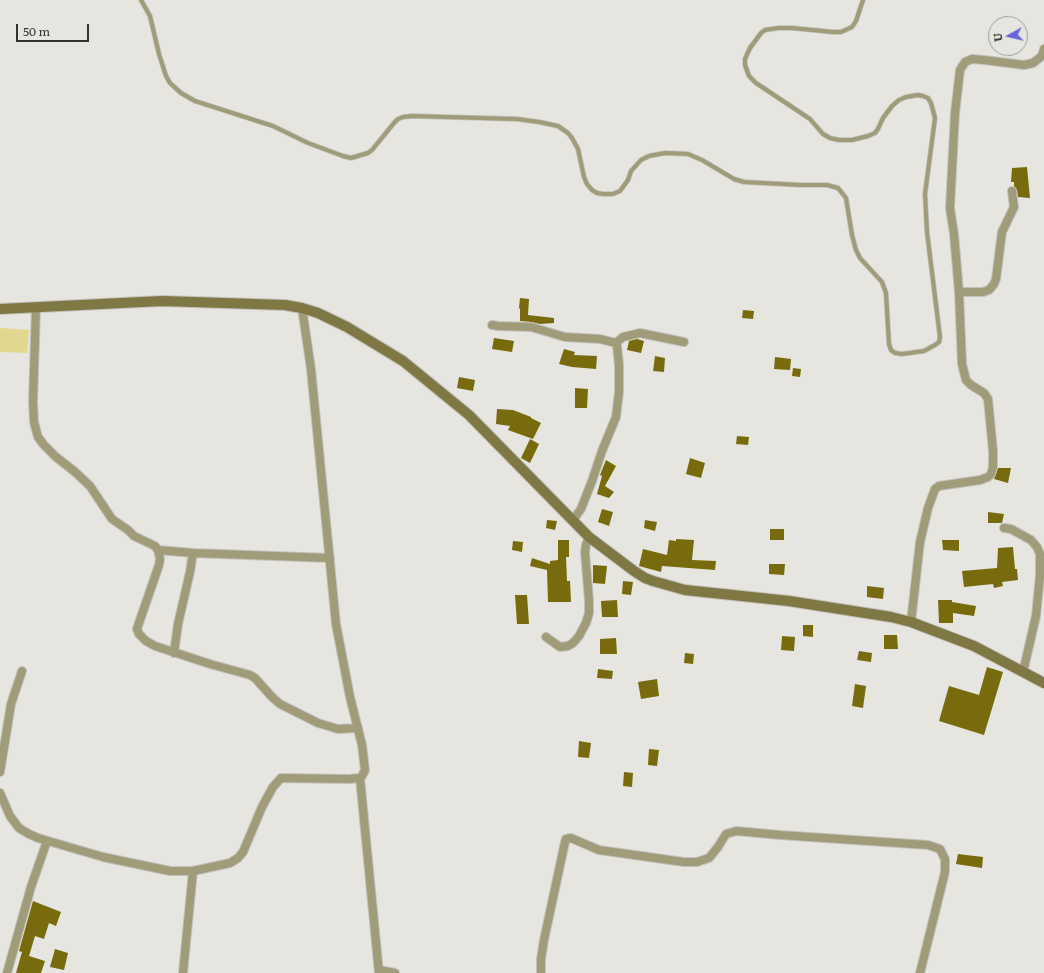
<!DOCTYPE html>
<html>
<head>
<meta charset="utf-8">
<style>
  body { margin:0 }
  #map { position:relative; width:1044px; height:973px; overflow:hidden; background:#e6e5df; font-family:Literata,serif }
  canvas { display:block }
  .north { position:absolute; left:988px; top:16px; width:40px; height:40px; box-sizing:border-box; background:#e6e5df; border:1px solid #9e9d99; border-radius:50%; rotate:262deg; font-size:11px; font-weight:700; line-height:16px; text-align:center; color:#323230 }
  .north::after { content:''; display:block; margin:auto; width:14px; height:18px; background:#6764dd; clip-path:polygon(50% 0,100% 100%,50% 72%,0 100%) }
  .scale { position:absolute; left:16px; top:24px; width:73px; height:18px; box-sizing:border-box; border:2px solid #323230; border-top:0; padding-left:5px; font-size:12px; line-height:14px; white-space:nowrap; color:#323230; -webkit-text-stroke:3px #e6e5df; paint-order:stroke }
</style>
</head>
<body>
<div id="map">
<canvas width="1044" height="973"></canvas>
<div class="north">U</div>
<div class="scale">50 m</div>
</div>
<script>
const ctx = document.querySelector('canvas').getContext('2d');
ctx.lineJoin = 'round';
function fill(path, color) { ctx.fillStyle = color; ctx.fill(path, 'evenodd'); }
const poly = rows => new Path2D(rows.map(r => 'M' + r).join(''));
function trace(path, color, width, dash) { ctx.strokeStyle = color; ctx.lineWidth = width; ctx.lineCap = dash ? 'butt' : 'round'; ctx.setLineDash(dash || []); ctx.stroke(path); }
fill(poly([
  [0,328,29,330,27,353,0,352]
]), '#e2d78f');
fill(poly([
  [1027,167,1030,198,1018,197,1017,190,1014,186,1014,182,1011,182,1012,168],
  [520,298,529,299,528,315,554,318,554,323,540,324,531,322,520,321,520,309,519,308],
  [743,310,754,311,753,319,742,318],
  [494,338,514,341,512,352,492,349],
  [637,339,644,341,641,353,627,350,629,341],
  [564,349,575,352,574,355,597,356,596,369,572,367,559,364],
  [655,356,665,358,664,372,653,371],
  [775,357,791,359,790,370,774,369],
  [793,368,801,369,800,377,792,376],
  [459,377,475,380,473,391,457,388],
  [575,388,588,389,587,408,575,408],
  [497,409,513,410,531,417,531,418,541,423,533,439,508,430,510,426,496,424],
  [737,436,749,437,748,445,736,444],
  [530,439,539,444,530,463,521,458],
  [690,458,705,463,701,478,686,474],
  [606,460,616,466,605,486,614,492,609,498,597,494,602,476,600,475],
  [998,468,1011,468,1008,483,994,479],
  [602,509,613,512,609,526,598,522],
  [988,512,1004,514,1002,523,988,523],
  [547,520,557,521,555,530,546,528],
  [645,520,657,522,655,531,644,528],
  [770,529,784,529,784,540,770,540],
  [676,539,694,540,692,560,716,561,715,570,662,566,661,572,639,566,643,549,667,555,669,540,676,541],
  [558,540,569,540,569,557,566,557,567,581,570,581,571,602,548,602,547,570,530,566,532,558,550,564,550,561,558,560],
  [942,540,959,540,959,551,943,550],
  [513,541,523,542,522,552,512,550],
  [1013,547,1015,569,1017,569,1018,580,1002,582,1003,586,994,588,993,584,964,587,962,571,997,568,998,548],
  [769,564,785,564,784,575,769,574],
  [593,565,607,566,605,584,593,583],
  [623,581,633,582,631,595,622,594],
  [867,586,884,588,883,599,867,597],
  [515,595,527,595,529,624,517,624],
  [617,600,618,617,602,617,601,601],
  [938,600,952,600,952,602,976,606,974,616,953,613,953,623,939,623],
  [803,625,813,625,813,637,803,636],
  [884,635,897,635,898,649,884,649],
  [782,636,795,637,794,651,781,650],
  [616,638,617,654,600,654,600,639],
  [859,651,872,653,871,662,857,660],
  [685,653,694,654,693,664,684,663],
  [987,667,1003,672,984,735,939,721,949,686,979,695],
  [598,669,613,671,612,679,597,678],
  [657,679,659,696,641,699,638,682],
  [855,684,866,686,863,708,852,706],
  [579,741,591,743,589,758,578,757],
  [649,749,659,750,657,766,648,765],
  [624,772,633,773,632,787,623,786],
  [958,854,983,857,982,868,956,864],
  [33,901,61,912,56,926,49,923,44,939,35,936,29,956,45,961,41,973,16,973,22,952,19,951],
  [55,949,68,953,64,970,50,967]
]), '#786b0d');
const lane = poly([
  [141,0,150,16,159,54,166,76,170,83,181,93,195,101,273,126,308,143,343,156,351,158,368,153,372,150,394,123,398,119,403,117,412,116,517,119,539,122,558,126,568,133,572,138,578,149,584,177,587,184,592,190,597,193,603,194,613,194,620,191,628,180,631,171,641,160,649,156,665,153,688,154,702,160,734,179,744,182,801,185,827,185,838,188,846,198,852,235,856,250,860,258,882,282,886,293,889,344,891,350,895,353,902,354,924,351,935,345,939,342,940,337,927,232,925,194,935,118,931,103,928,98,923,96,918,95,906,97,899,100,892,106,883,118,878,129,875,133,868,136,852,140,839,140,830,138,823,134,810,119,756,83,749,76,745,65,745,59,750,48,761,33,765,30,778,28,792,28,833,32,841,32,852,27,856,21,863,0]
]);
const street = poly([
  [959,292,983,292,989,290,994,284,996,279,1002,232,1014,207,1012,191],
  [36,308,33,401,34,422,38,437,44,445,56,457,74,471,90,486,112,519,128,530,134,536,155,546,158,550,160,559,159,565,139,623,137,629,139,634,146,641,155,646,210,664,250,675,255,678,272,697,280,704,318,723,338,729,358,728],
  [492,325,498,326,531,327,565,337,600,339,616,343,617,346,619,365,619,392,616,417,602,451,592,481,581,509,573,520],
  [616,343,623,337,640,333,684,342],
  [1004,528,1011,529,1031,540,1037,547,1040,554,1040,575,1036,616,1023,672],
  [158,550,193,553],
  [911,622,920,542,928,508,935,489,939,486,980,480,988,477,991,474,993,467,993,451,988,399,984,393,971,385,966,380,962,364,959,292,954,234,950,208,955,113,960,70,965,62,972,59,984,60,1024,65,1033,63,1042,56,1044,49],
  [546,637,560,647,568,646,573,643,579,636,586,623,589,613,589,601,585,552,586,545,589,537],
  [174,653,178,624,190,572,193,553,330,558],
  [0,772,11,704,22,671],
  [360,778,379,973],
  [0,793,10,816,19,828,29,834,38,838,103,857,170,871,193,871,230,863,238,858,243,852,262,807,273,787,281,778,349,779,360,778,362,776,365,770,362,745,350,697,336,624,311,369,302,308],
  [379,970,395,973],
  [7,973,31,887,47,841],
  [183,973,193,871],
  [541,973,541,959,544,940,565,842,566,839,571,838,599,850,684,862,697,862,709,858,718,847,726,834,736,831,780,835,928,845,940,849,945,859,945,872,920,973]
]);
const secondary = poly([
  [0,309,162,301,285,305,302,308,318,313,347,327,403,361,469,415,589,537,634,571,645,578,653,581,685,590,789,601,891,617,911,622,974,646,1044,683]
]);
trace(lane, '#c2c1bc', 5.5);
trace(street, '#c2c1bc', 10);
trace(secondary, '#c2c1bc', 12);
trace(lane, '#a09b79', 4);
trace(street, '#a09b79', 8);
trace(secondary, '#7f7744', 10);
</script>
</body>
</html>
